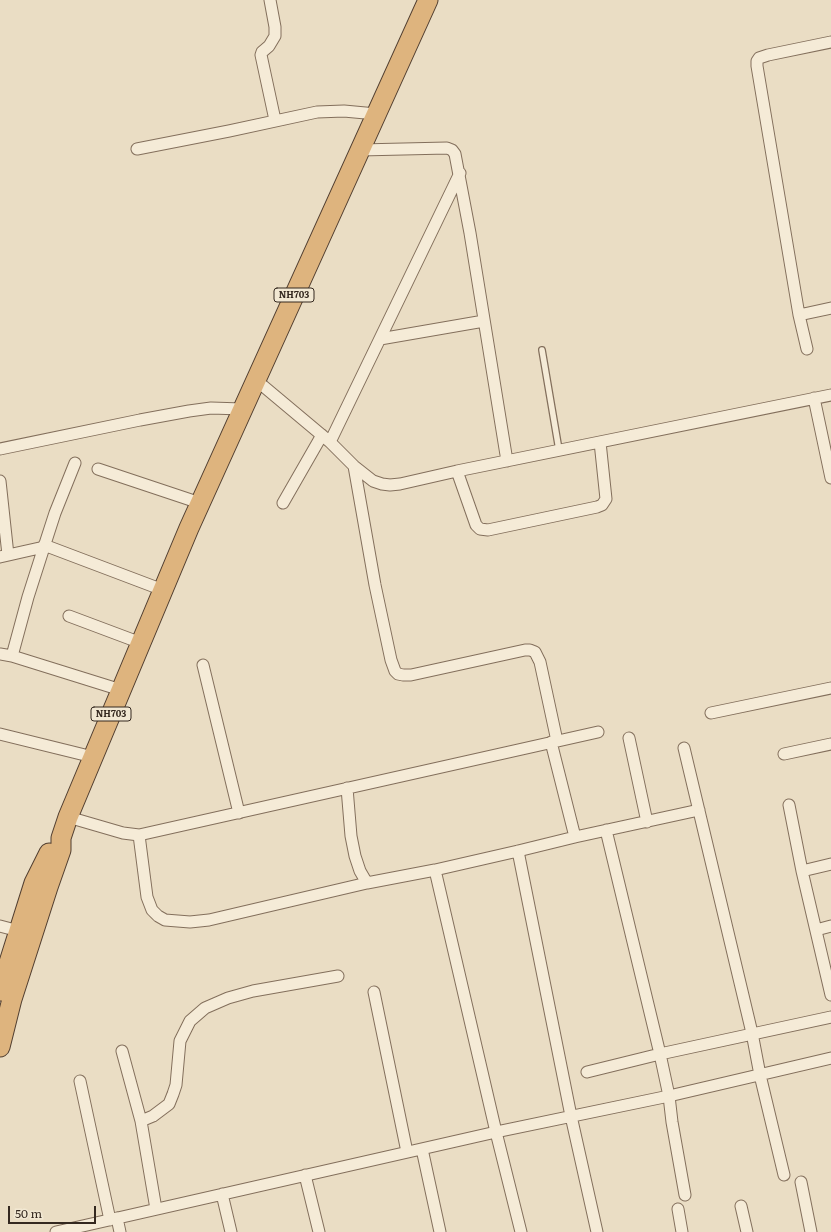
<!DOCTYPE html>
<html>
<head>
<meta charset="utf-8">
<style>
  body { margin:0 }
  #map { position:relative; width:831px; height:1232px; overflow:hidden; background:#eaddc4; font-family:Literata,serif }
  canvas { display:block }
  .scale { position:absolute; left:8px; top:1206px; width:88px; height:18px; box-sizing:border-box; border:2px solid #34281f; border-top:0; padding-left:5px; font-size:12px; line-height:14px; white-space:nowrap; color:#34281f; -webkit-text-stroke:3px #f2e8d3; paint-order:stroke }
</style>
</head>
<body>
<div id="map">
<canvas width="831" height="1232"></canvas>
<div class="scale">50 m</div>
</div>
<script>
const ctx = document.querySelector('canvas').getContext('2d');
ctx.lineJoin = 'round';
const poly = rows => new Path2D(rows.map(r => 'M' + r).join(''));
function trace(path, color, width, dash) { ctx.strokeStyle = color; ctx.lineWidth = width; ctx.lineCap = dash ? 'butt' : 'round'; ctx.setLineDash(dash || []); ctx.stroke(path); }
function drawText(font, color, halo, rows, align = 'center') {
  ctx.font = font + ' Literata,serif'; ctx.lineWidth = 4; ctx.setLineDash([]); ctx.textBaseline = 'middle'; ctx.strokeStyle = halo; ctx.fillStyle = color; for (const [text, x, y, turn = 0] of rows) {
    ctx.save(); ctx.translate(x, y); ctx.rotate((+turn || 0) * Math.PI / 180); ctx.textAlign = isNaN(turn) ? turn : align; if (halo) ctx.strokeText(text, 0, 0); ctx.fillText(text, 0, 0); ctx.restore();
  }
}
const service = poly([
  [542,350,559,450]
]);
const minor = poly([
  [270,0,275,27,275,36,269,46,262,52,261,55,275,120],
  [137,149,229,131,317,112,344,111,376,114],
  [360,150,447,148,452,150,455,154,470,233,507,461],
  [799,315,831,308],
  [380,339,484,321],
  [807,349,799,315,757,66,757,61,759,58,768,55,831,42],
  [256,380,330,442,354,466,373,481,382,484,390,485,400,484,457,471,831,395],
  [814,398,831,478],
  [330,442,460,173],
  [0,449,140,420,189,411,211,408,242,409],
  [354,466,375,585,391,660,395,671,398,674,403,675,411,675,525,650,530,650,535,652,540,662,557,741],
  [98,469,200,503],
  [457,471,476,525,480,529,488,530,597,507,602,505,606,499,600,442],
  [0,481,8,555],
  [283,503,322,435],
  [44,545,163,590],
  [0,557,44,547],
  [69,616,141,643],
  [0,654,12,656,121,690],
  [12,656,28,597,44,547,55,513,75,463],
  [203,665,239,813],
  [711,713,831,688],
  [0,734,93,757],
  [629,738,647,822],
  [551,742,575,837],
  [684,748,752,1033,760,1075,784,1175],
  [784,754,831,744],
  [347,788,351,836,355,856,360,871,367,883],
  [789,805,802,871,831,995],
  [68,817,123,833,139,835,598,732],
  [606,830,660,1054,669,1096,672,1122,685,1195],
  [139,835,147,897,152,910,158,916,165,920,190,922,209,920,367,883,435,870,518,851,575,837,699,810],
  [518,851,571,1116,597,1232],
  [435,870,496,1132,521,1232],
  [802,871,831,864],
  [0,926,19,931],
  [816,930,831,926],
  [374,992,407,1152],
  [122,1051,141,1121,156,1209],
  [587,1072,660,1054,831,1017],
  [80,1081,110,1220],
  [141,1121,153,1116,169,1104,173,1094,176,1085,180,1041,190,1021,205,1008,228,998,253,991,338,976],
  [422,1149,440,1232],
  [305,1175,319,1232],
  [801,1182,811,1232],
  [222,1194,231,1232],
  [741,1206,747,1232],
  [678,1209,682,1232],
  [117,1218,120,1232],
  [56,1232,496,1132,669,1096,831,1058]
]);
const trunk = poly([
  [0,991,34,883,49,853],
  [0,1047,12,999,48,887,61,850,61,838,68,817,189,528,428,0]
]);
trace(service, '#836f5c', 8);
trace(minor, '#836f5c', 13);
trace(trunk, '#513e30', 21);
trace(service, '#f5ebd7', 5.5);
trace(minor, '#f5ebd7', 11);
trace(trunk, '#deb47e', 19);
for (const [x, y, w] of [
  [294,295,40],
  [111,714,40]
]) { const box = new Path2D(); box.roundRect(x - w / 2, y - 7, w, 14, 3); ctx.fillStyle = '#f2e8d3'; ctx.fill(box); trace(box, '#34281f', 1); }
drawText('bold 9px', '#34281f', null, [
  ["NH703",294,295],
  ["NH703",111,714]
]);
</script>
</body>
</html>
